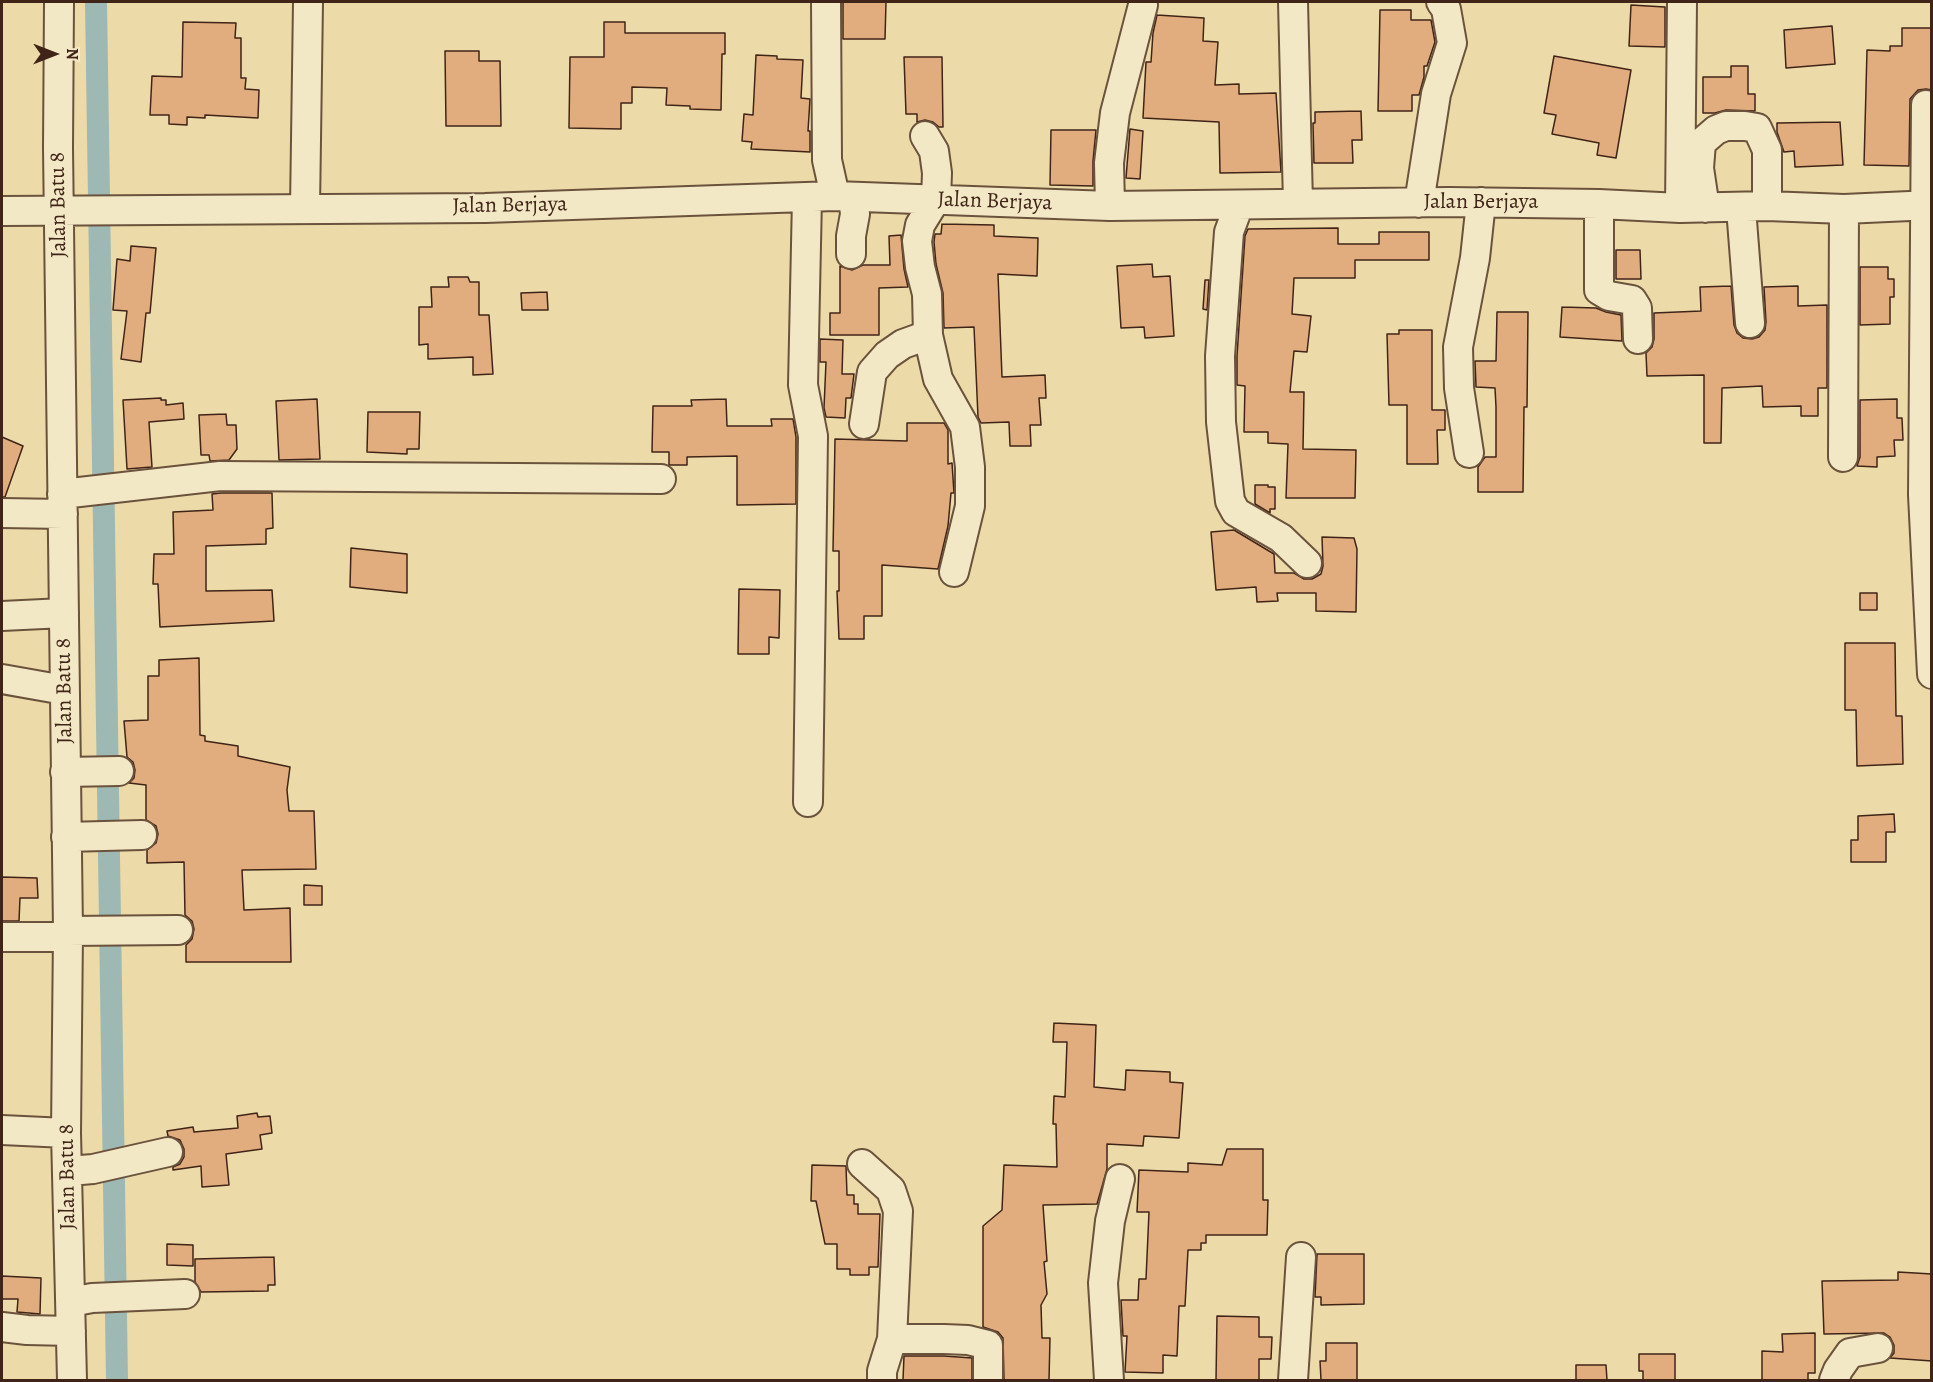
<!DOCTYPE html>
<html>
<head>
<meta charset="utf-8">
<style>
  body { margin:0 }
  #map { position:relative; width:1933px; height:1382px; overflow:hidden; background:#ecdba8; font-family:Alegreya,serif }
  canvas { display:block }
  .frame { position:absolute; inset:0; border:3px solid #402418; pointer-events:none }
  .north { position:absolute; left:24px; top:24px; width:60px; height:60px; -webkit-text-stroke:4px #f3e8c6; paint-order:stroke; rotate:90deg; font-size:16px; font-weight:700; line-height:24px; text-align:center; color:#402418 }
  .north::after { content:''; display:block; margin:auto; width:21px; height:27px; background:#402418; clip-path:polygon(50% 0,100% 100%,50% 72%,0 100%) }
</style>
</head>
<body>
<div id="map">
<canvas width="1933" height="1382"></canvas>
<div class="frame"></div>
<div class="north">N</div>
</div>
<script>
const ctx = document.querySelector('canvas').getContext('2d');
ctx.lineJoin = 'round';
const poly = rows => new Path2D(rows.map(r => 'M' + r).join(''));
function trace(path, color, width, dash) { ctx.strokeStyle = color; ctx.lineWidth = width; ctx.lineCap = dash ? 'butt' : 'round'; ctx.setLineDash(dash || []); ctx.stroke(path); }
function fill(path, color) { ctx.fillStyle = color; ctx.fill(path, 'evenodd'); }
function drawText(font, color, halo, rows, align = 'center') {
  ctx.font = font + ' Alegreya,serif'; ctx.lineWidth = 4.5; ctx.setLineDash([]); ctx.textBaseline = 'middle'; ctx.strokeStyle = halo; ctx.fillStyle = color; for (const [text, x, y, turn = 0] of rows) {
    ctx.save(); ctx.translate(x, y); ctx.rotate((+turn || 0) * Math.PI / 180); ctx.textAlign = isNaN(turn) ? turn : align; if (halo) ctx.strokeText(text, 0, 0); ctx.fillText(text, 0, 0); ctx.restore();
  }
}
trace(poly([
  [96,2,117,1380]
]), '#9eb8b3', 22);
const building = poly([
  [843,2,886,2,885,39,843,39,843,2],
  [1631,5,1665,7,1665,47,1629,46,1631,5],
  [1380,10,1411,10,1411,20,1431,20,1435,42,1427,66,1424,66,1424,77,1419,95,1412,95,1412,111,1378,111,1380,10],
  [1157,15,1204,18,1203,41,1218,42,1215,85,1239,84,1239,94,1276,93,1281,172,1220,173,1219,122,1143,118,1146,62,1151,62,1153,33,1157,15],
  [183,22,236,23,235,38,241,38,241,78,246,78,245,89,259,90,258,118,205,115,205,118,187,117,187,125,169,124,169,115,150,115,152,76,182,77,183,22],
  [604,22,625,22,625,33,725,33,725,54,722,54,721,110,690,109,690,106,666,105,667,88,632,87,632,103,621,103,621,129,569,128,570,57,604,57,604,22],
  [1832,26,1835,64,1786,68,1784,30,1832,26],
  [1902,28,1932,28,1932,90,1926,89,1918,90,1910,99,1909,166,1864,165,1867,50,1890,51,1890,46,1902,46,1902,28],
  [445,51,479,51,479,61,500,61,501,126,446,126,445,51],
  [756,55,777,56,777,59,803,60,801,98,810,99,808,131,810,131,810,152,751,149,752,142,742,141,744,114,753,115,756,55],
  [1554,56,1631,70,1616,158,1597,155,1599,143,1552,134,1556,115,1544,113,1554,56],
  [904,57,942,57,943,127,939,127,933,122,925,120,917,122,917,114,906,114,904,57],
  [1731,66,1748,66,1748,94,1755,94,1755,111,1726,110,1715,113,1703,113,1703,77,1731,77,1731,66],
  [1361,111,1362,140,1352,140,1353,163,1314,163,1313,123,1315,123,1315,112,1361,111],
  [1840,122,1843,165,1795,167,1794,151,1784,152,1777,132,1777,123,1840,122],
  [1130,129,1143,131,1140,179,1126,178,1130,129],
  [1051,130,1096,130,1093,161,1093,186,1050,185,1051,130],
  [942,224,994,225,994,236,1038,238,1037,276,998,274,1002,377,1045,375,1046,398,1039,398,1041,425,1030,425,1031,446,1010,446,1009,422,981,423,978,417,974,327,944,328,943,293,936,264,934,242,935,234,941,234,942,224],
  [1338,228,1338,244,1379,244,1379,232,1429,232,1429,260,1355,260,1355,278,1294,278,1292,314,1311,316,1307,352,1294,351,1290,392,1304,392,1303,449,1356,450,1355,498,1286,498,1288,444,1268,443,1268,432,1244,432,1245,386,1237,385,1237,356,1245,236,1248,229,1338,228],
  [901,235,904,269,908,287,879,288,879,335,830,335,830,313,840,313,840,266,852,270,863,265,890,265,889,236,901,235],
  [131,246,156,248,150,313,146,313,141,362,121,359,127,311,113,310,117,259,130,261,131,246],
  [1616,250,1640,250,1641,279,1616,279,1616,250],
  [1152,264,1153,277,1170,276,1174,336,1145,338,1144,327,1121,328,1117,266,1152,264],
  [1860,267,1888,267,1888,279,1894,279,1894,297,1890,297,1890,324,1860,325,1860,267],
  [448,277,468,277,470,282,479,282,479,315,489,315,493,374,473,375,473,357,428,359,428,344,419,345,419,307,432,307,431,287,449,287,448,277],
  [1205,280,1209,280,1207,310,1203,309,1205,280],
  [1731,286,1734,325,1737,333,1743,338,1752,339,1759,337,1765,330,1766,322,1764,287,1798,286,1798,306,1827,305,1827,388,1818,388,1818,416,1801,416,1801,406,1763,407,1762,386,1722,388,1721,443,1704,443,1704,375,1647,376,1646,353,1652,347,1654,339,1654,313,1701,311,1700,287,1731,286],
  [547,292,548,310,522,310,521,293,547,292],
  [1562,307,1596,308,1606,312,1621,315,1622,341,1560,337,1562,307],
  [1497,312,1528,312,1527,407,1524,407,1523,492,1478,492,1478,467,1485,457,1496,457,1496,407,1495,388,1476,387,1475,361,1496,361,1497,312],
  [1399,330,1432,330,1432,410,1445,410,1445,430,1437,430,1438,464,1407,464,1407,405,1389,405,1387,334,1399,334,1399,330],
  [820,339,843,340,842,374,854,374,851,398,846,398,845,418,826,417,824,408,826,362,820,362,820,339],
  [161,398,161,400,166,400,166,405,183,403,184,419,149,422,152,467,127,469,123,400,161,398],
  [317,399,320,459,279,460,276,401,317,399],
  [726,399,727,426,772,426,771,419,793,419,796,437,796,504,737,505,737,456,687,457,687,465,669,465,669,452,652,452,653,406,692,406,691,400,726,399],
  [1897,399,1897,418,1902,418,1903,440,1894,440,1895,456,1877,457,1877,467,1857,466,1860,457,1860,400,1897,399],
  [368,412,420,412,419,449,407,449,407,454,367,452,368,412],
  [226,414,227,425,236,425,237,449,229,460,210,461,209,455,201,455,199,415,226,414],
  [907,423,944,423,948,430,948,464,952,463,954,493,951,493,948,526,938,569,882,565,882,616,864,616,864,639,839,639,837,591,839,591,839,551,833,551,835,439,907,441,907,423],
  [2,437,23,446,5,497,2,497,2,437],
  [1255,485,1268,485,1268,487,1275,487,1275,509,1270,509,1270,513,1255,504,1255,485],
  [221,493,272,493,273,528,266,529,266,544,206,546,206,591,272,590,274,621,160,627,158,584,153,584,154,554,174,554,173,512,213,510,212,494,221,493],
  [1234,530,1274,554,1275,573,1294,573,1304,579,1312,579,1321,574,1323,566,1322,537,1354,538,1357,549,1356,612,1316,611,1316,593,1277,593,1278,601,1257,602,1256,587,1216,590,1211,532,1234,530],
  [351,548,407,554,407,593,350,587,351,548],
  [739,589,780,590,779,638,769,637,769,654,738,654,739,589],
  [1860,593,1877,593,1877,610,1860,610,1860,593],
  [1845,643,1895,643,1896,716,1902,716,1903,764,1857,766,1856,710,1845,710,1845,643],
  [199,658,200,735,205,736,205,741,238,746,238,756,290,767,287,790,289,811,314,811,316,869,242,870,244,910,290,908,291,962,186,962,186,945,192,939,194,929,192,921,185,915,184,862,147,863,147,850,156,843,158,834,156,826,146,820,146,785,129,783,134,778,135,770,133,762,127,757,124,721,148,720,148,676,159,676,159,660,199,658],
  [1894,814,1895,832,1886,832,1886,862,1851,862,1851,840,1858,840,1858,816,1894,814],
  [2,877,37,878,38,898,20,898,19,921,2,921,2,877],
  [304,885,322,886,322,905,304,905,304,885],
  [1054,1023,1096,1025,1094,1087,1125,1090,1126,1070,1170,1072,1170,1082,1183,1083,1179,1138,1144,1136,1143,1146,1107,1144,1107,1169,1097,1204,1043,1205,1047,1261,1044,1262,1047,1294,1041,1305,1042,1338,1050,1338,1049,1380,1004,1380,1003,1338,998,1332,983,1327,983,1226,1002,1210,1004,1165,1057,1167,1056,1124,1053,1124,1054,1096,1065,1097,1067,1042,1053,1042,1054,1023],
  [257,1113,258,1117,270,1116,272,1133,260,1135,262,1149,226,1154,229,1185,202,1187,201,1166,173,1170,173,1167,180,1164,184,1157,184,1149,180,1140,168,1136,167,1131,193,1127,194,1132,238,1128,237,1116,257,1113],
  [1227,1149,1263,1149,1263,1200,1268,1200,1267,1235,1206,1235,1206,1243,1201,1243,1201,1250,1188,1250,1185,1306,1179,1306,1177,1356,1163,1355,1163,1373,1125,1372,1127,1336,1123,1336,1121,1300,1138,1300,1139,1279,1146,1279,1149,1212,1137,1212,1139,1170,1188,1172,1188,1163,1222,1165,1227,1149],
  [812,1165,846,1166,847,1195,854,1195,854,1204,858,1204,858,1214,880,1214,878,1267,869,1267,869,1275,850,1275,850,1269,837,1269,837,1244,825,1244,816,1201,811,1201,812,1165],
  [167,1244,193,1245,193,1266,167,1265,167,1244],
  [1317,1254,1364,1254,1364,1304,1321,1305,1321,1297,1315,1297,1317,1254],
  [274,1257,275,1285,268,1285,268,1291,201,1292,195,1282,195,1259,274,1257],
  [1898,1272,1932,1274,1932,1361,1890,1358,1894,1353,1894,1345,1890,1337,1884,1333,1824,1334,1822,1281,1898,1280,1898,1272],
  [2,1276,41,1278,40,1314,17,1312,18,1299,2,1299,2,1276],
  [1217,1316,1259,1317,1259,1337,1272,1337,1271,1359,1259,1359,1259,1380,1216,1380,1217,1316],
  [1815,1333,1815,1373,1808,1373,1808,1380,1762,1380,1762,1351,1783,1352,1782,1334,1815,1333],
  [1326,1343,1357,1343,1357,1380,1321,1380,1320,1361,1326,1361,1326,1343],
  [1639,1354,1675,1354,1675,1380,1643,1380,1643,1371,1639,1371,1639,1354],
  [904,1356,944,1356,972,1358,972,1380,903,1380,904,1356],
  [1576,1365,1606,1365,1607,1380,1576,1380,1576,1365]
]);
fill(building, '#e1ac7e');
trace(building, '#402418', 1.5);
const minor = poly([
  [59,2,58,148,68,931,66,1133,72,1380],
  [826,2,827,160,835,196],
  [1293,2,1298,203],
  [1926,105,1923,495,1932,674],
  [925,136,934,151,937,173,936,199,920,225,917,241,920,267,927,294,928,335,938,379,965,427,970,467,970,506,954,572],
  [807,198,803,385,813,436,808,802],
  [1419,203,1436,94,1452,43,1446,9,1441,2],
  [1599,204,1599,290,1609,296,1632,300,1637,308,1638,339],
  [1239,205,1229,232,1220,356,1221,422,1230,501,1236,512,1281,538,1307,563],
  [1110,206,1109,163,1115,113,1143,5],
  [305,208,308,2],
  [1680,208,1682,2],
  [1705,208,1699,168,1701,143,1716,130,1726,126,1745,126,1757,128,1767,150,1767,206],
  [1741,208,1750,323],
  [2,211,485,208,835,196,1110,206,1449,202,1599,204,1680,208,1767,206,1844,209,1932,205],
  [851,254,851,236,855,214,853,197],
  [864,424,872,372,887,355,903,344,928,335],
  [1469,453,1459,388,1458,347,1475,258,1481,202],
  [1843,457,1844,209],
  [62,494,220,476,661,479],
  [2,513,63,514],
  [2,616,64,613],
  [2,679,64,690],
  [65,772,119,771],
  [66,837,142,835],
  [68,931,178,930],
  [2,937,67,937],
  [2,1130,66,1133],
  [862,1164,891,1190,898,1211,892,1339],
  [69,1171,93,1169,168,1152],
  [71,1302,92,1298,185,1294],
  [2,1327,27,1330,71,1331],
  [882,1380,882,1371,892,1339,944,1339,968,1340,988,1345,988,1380],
  [1109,1380,1103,1283,1110,1221,1120,1179],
  [1293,1380,1301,1257],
  [1834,1380,1838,1370,1850,1353,1878,1348]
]);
trace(minor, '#6b523c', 32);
trace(minor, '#f3e8c6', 28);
drawText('22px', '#402418', '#f3e8c6', [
  ["Jalan Berjaya",995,202,2],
  ["Jalan Berjaya",1481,203],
  ["Jalan Batu 8",59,205,-91],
  ["Jalan Berjaya",510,206,-1],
  ["Jalan Batu 8",65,691,-91],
  ["Jalan Batu 8",68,1177,-91]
]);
</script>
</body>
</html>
